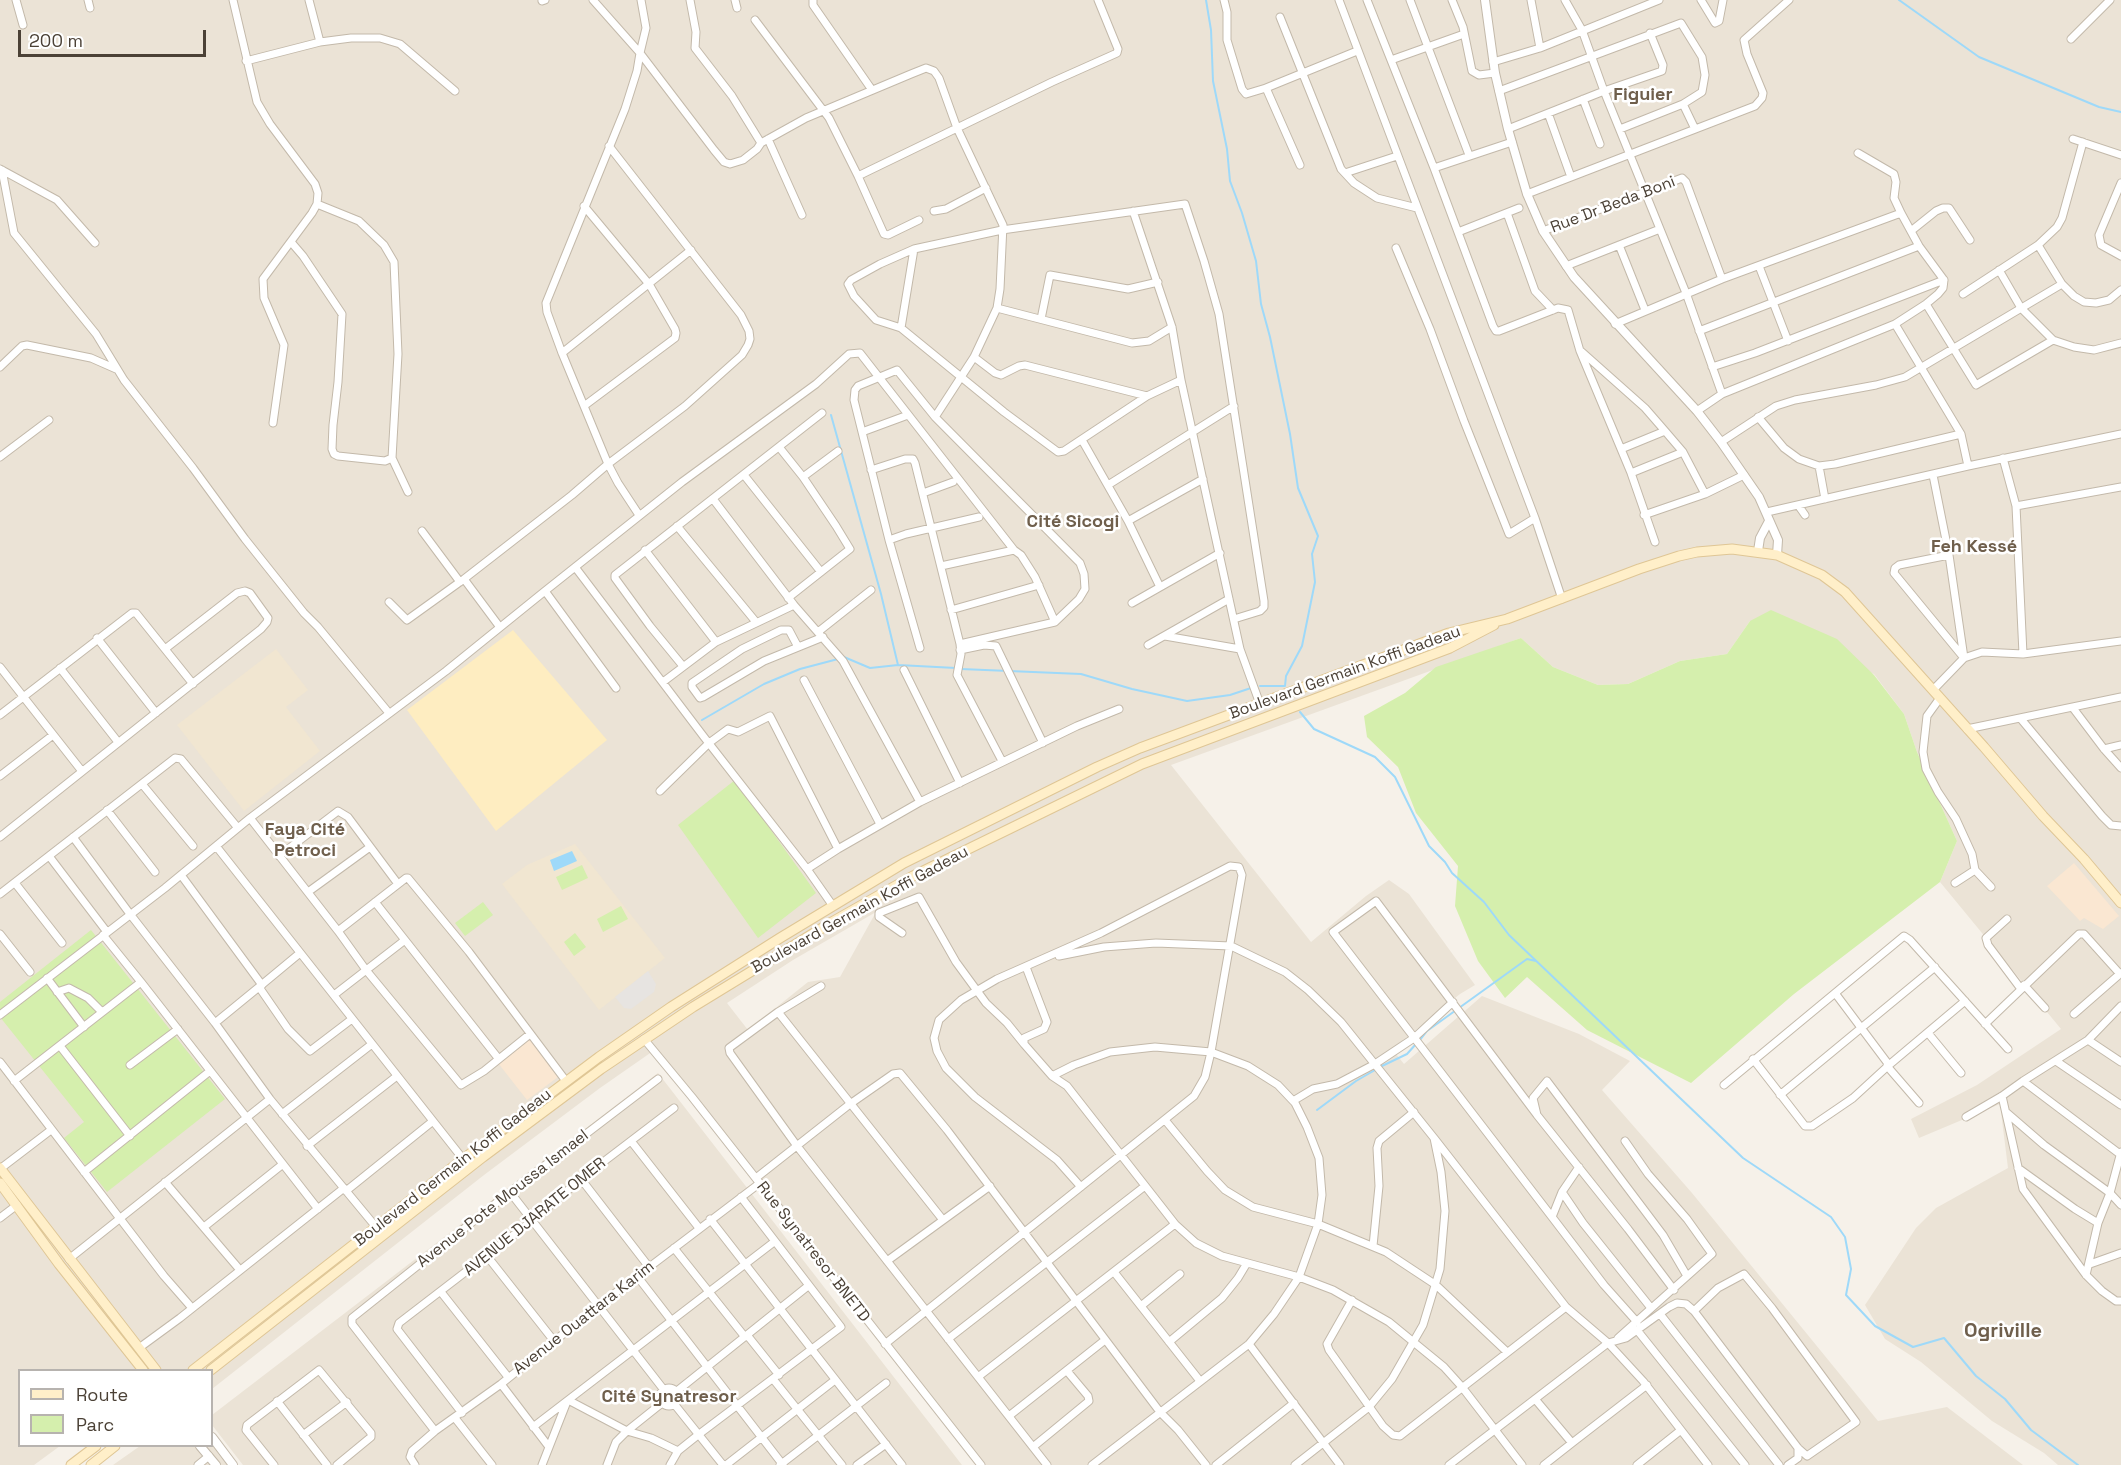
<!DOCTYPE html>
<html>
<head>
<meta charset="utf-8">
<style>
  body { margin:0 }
  #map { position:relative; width:2121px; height:1465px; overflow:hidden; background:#f6f1e9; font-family:"Space Grotesk",sans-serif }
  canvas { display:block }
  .legend { position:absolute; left:18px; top:1369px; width:195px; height:78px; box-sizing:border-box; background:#fff; border:2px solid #b7b3af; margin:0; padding:8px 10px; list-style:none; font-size:18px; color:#4b4136 }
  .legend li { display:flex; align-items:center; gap:12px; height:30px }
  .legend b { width:30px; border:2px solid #b7b3af }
  .scale { position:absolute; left:18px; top:30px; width:188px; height:27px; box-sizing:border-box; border:3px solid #4b4136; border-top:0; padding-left:8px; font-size:18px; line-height:21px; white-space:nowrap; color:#4b4136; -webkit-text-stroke:4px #fff; paint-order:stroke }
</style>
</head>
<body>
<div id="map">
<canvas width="2121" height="1465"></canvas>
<ul class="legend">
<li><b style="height:8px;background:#ffefc9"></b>Route</li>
<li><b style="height:16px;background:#d5efad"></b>Parc</li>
</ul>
<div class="scale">200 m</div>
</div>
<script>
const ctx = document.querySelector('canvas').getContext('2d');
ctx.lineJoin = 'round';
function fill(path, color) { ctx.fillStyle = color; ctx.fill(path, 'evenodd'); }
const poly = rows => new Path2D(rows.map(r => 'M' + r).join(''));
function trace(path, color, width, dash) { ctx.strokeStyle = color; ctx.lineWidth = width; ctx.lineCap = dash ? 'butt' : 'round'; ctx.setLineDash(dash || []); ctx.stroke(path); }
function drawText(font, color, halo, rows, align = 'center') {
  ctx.font = font + ' "Space Grotesk",sans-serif'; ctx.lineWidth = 5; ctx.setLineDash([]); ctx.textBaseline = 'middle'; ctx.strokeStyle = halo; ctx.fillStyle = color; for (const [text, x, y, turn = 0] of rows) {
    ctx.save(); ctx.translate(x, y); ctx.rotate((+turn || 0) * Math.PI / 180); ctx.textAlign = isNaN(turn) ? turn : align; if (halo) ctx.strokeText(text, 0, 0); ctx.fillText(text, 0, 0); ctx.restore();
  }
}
fill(poly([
  [0,0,2121,0,2121,1465,2058,1465,2044,1453,1992,1421,1921,1362,1885,1339,1865,1305,1916,1228,1936,1208,2008,1168,2000,1104,1919,1138,1911,1119,1977,1085,2061,1029,1940,882,1957,841,1917,752,1904,714,1874,674,1750,621,1727,654,1680,661,1628,684,1598,685,1553,667,1521,638,1171,765,1311,942,1366,896,1389,880,1409,894,1475,985,1460,994,1392,1049,1404,1064,1482,996,1579,1034,1630,1061,1602,1090,1692,1193,1878,1421,1947,1407,2023,1465,982,1465,656,1049,600,1088,484,1175,212,1389,212,1370,20,1370,20,1446,60,1446,34,1465,0,1465],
  [876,912,840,977,808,982,748,1030,727,1003,793,960],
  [658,1073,962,1465,243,1465,212,1425,212,1415],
  [212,1444,231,1465,113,1465,140,1446]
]), '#ebe3d6');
fill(poly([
  [2074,863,2119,916,2103,929,2084,918,2080,921,2047,886],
  [530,1039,558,1077,527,1100,498,1063]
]), '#fae7d2');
fill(poly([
  [276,649,308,690,286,707,320,751,244,811,177,725],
  [575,844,665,958,599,1010,502,884,527,865]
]), '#f1e6d1');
fill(poly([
  [1771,610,1837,639,1874,675,1904,714,1917,752,1957,841,1940,882,1794,994,1691,1083,1587,1030,1527,977,1505,998,1478,961,1455,906,1458,866,1416,813,1398,767,1367,737,1364,716,1405,693,1436,667,1521,638,1553,667,1598,685,1628,684,1680,661,1727,654,1750,621],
  [735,780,816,893,758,938,678,825],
  [582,865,588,878,562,890,556,877],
  [483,902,493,915,465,936,455,923],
  [621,906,628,919,603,932,597,919],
  [91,930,225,1099,107,1192,64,1138,84,1122,0,1017,0,1002],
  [575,933,586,947,574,956,564,942]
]), '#d5efad');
fill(poly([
  [513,630,607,740,496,831,407,710]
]), '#feedc1');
fill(poly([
  [648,971,656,984,654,992,631,1009,624,1008,615,997]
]), '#e7e4e1');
fill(poly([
  [572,851,577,861,554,871,550,860]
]), '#9ed9f9');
trace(poly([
  [1206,0,1211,30,1213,81,1227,149,1230,181,1242,213,1256,261,1261,304,1270,337,1290,434,1298,488,1318,536,1312,554,1315,582,1302,646,1286,676,1285,686,1260,686],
  [1899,0,1979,57,2099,107,2121,112],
  [831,415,881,594,898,665],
  [844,657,870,668,898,665,956,668],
  [961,669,1081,674,1132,689,1187,701,1230,695,1251,688],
  [1300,712,1314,729,1375,757,1395,777,1429,846,1445,862,1452,873,1484,902,1509,935,1743,1158,1831,1217,1845,1237,1851,1269,1846,1295,1875,1326,1913,1347,1944,1338,1976,1376,2005,1399,2031,1430,2078,1465],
  [702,720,764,684,800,669,838,659],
  [1420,1040,1427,1031,1527,959,1536,961],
  [1317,1110,1356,1081,1382,1066,1407,1054,1416,1044]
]), '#9ed9f9', 2);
const minor = poly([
  [16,0,23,25],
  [88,0,90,8],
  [233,0,257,102,270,124,315,184,318,193,317,204,312,213,263,279,264,298,284,345,273,423],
  [309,0,320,42],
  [593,0,640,53,637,71,625,109,546,303,547,312,562,353,608,464,618,483,639,515],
  [641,0,646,28,640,53,714,150,724,162,730,164,743,160,757,149,761,143,806,118,911,74,926,68,934,71,939,78,957,128,1003,225,1000,289,997,308,974,357,935,417],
  [690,0,696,32,695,48,732,96,761,143],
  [735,0,737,8],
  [813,0,813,5,872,90],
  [1224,0,1227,12,1227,40,1242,89,1246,94,1266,88],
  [1339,0,1535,518,1562,599],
  [1367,0,1434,168,1493,326,1496,331,1499,331,1558,308,1568,310,1580,351,1631,473,1655,542],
  [1410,0,1469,155],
  [1452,0,1463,27,1472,71,1479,75,1495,73],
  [1531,0,1540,48],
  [1565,0,1582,30,1604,91,1686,293,1722,394],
  [1701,0,1715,23,1719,21,1723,0],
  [542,1,545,0],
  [1280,17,1341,169,1354,183,1377,198,1417,208],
  [755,20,829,118,858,176,1052,82,1117,53,1118,49,1098,0],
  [2071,39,2110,0],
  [1391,60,1464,34],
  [246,61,320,42,351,38,380,38,400,44,455,91],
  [1493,62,1540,48,1659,0],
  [1499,91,1681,23,1702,57,1705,75,1702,92,1683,104,1620,129],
  [1583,99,1600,144],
  [1683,104,1695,129],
  [1548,113,1571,177],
  [1508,129,1604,91,1662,71,1663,65,1650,33],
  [768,139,802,215],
  [2073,139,2121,155],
  [1300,165,1266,88,1357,51],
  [1434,168,1512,142],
  [0,169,57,200,95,243],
  [2,170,14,233,96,334,124,380,193,468,245,539,304,613,318,627,389,713],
  [1345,173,1397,156],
  [858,176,884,234,888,235,919,220],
  [2121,183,2099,235,2101,245,2121,256],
  [1527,194,1755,106,1762,98,1763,93,1747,54,1744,40,1789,0],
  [317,204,359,221,384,245,394,262,398,354,392,458,408,492],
  [584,206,649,284,675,329,676,333,675,338,584,406],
  [934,211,946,209,986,188],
  [1133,211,1172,327,1181,380,1240,649,1260,704],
  [1507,213,1535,291,1553,310],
  [1543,231,1682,178,1686,182,1722,279],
  [1911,231,1936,211,1943,208,1949,208,1970,240],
  [1458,232,1519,208],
  [291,242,303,256,342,314,338,382,333,425,332,449,334,454,338,456,385,461,392,458],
  [1619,245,1645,310],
  [2038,245,2062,284,2074,296,2084,302,2096,303,2109,300,2121,290],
  [1396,248,1430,329,1464,421,1509,534,1535,518],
  [1566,266,1660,229],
  [1759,266,1788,341],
  [1999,270,2021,308,2053,340,2074,347,2094,350,2121,343],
  [1963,294,2038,245,2057,227,2062,218,2083,142],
  [1926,304,1976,385,2053,340],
  [997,308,1132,343,1149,341,1172,327],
  [1041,319,1050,275,1128,289,1158,282],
  [1615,324,1722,279,1901,213],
  [1895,324,1961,434,1968,466],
  [901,328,914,249],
  [1699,331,1919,246],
  [1582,352,1645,408,1665,431,1683,452,1705,494],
  [562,353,691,250],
  [974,357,995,373,1001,375,1019,366,1025,365,1147,396],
  [0,367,22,346,27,345,91,358,116,369],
  [1712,367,1755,353,1944,280,1919,246,1901,213,1894,198,1896,182,1894,174,1858,153],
  [1181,380,1147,396,1064,451,1058,452,1004,412,901,328,876,320,854,296,848,284,851,280,880,264,914,249,1002,230,1185,204,1204,261,1219,314,1264,601,1264,607,1260,611,1234,619],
  [1697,411,1722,394,1895,324,1926,304,1938,294,1943,288,1944,280],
  [1758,417,1784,448,1799,459,1819,466,1835,464,1961,434],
  [862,432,908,415],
  [1082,440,1128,521,1160,587],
  [1721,442,1776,406,1795,400,1876,385,1905,377,2062,284],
  [779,447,803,477,836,526,850,549,788,598],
  [1621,449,1665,431],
  [0,457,49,420],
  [2003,458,2016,506,2121,487],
  [1819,466,1825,499],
  [871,470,905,459,913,459,915,463,960,644,961,654,957,675,1002,761],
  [1631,473,1683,452],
  [744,475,821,572],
  [1933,475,1949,555,1964,658],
  [803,477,838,451],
  [1108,485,1234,406],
  [923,493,953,482],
  [713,499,794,605,843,661,920,802],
  [1798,505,1805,515],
  [2016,506,2023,654],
  [1767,512,1968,466,2121,434],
  [1644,515,1705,494,1744,475],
  [1128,521,1203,479],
  [677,526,756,622],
  [422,531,460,582],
  [889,540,906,534,979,517],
  [645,550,716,642],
  [1949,555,1899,565,1895,568,1894,573,1964,658],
  [941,566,1014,550,1021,555,1035,577,1055,622],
  [575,567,704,737,807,869,833,906],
  [464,579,499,626],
  [389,602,407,620,464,579,572,495,608,464,685,406,742,355,748,345,750,339,749,331,741,315,609,146],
  [1132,603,1220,553],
  [951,610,1039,585],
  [818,632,871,590],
  [1165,636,1240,649],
  [97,638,156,713],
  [1148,645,1229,599],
  [798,647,789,630,781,630,742,649,692,683,692,687,700,698,703,697,764,661,823,637],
  [920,648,889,540,854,400,855,390,858,386,897,370,935,417,1080,563,1084,574,1085,589,1079,599,1055,622,960,644],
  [960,650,984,645,996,646,1043,743],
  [682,665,650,626,615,578,615,575,822,413],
  [0,667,81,770],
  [60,668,118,742],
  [904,670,960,783],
  [804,680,880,824],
  [663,682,716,642,794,605],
  [616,688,545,591,682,482,816,384,849,354,860,353,1014,550],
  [1933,690,1964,658,1982,652,2023,654,2121,641],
  [1940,698,1927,716,1923,752,1926,769,1938,792,1956,819,1972,854,1975,870,1991,887],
  [2073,708,2104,749,2121,768],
  [0,715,132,613,136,613,193,684],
  [2021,719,2102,816,2111,825,2121,826],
  [1967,729,2121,697],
  [2104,749,2121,745],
  [0,776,53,735],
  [142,784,193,846],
  [660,791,709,743,728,729,738,732,770,716,838,849],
  [107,810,155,872],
  [250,818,338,931,366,970,461,1085,484,1071,530,1034],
  [0,837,261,629,267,622,268,618,250,593,245,591,237,593,165,649],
  [73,837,130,914,215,1023,270,1099,376,1227],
  [216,846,463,1159],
  [49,856,107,932],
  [279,856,338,811,348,817,398,884],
  [807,869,838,849,920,802,1077,726,1119,709],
  [181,875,262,985],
  [15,883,62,943],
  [1955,883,1975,870],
  [308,892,370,847],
  [0,894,175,758,181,759,238,828],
  [375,902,498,1058],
  [2007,919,1986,938,1988,945,2021,989],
  [338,931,406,878,408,878,469,952,566,1081],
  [902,933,879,917,879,913,919,897,956,962,986,1003,1007,1023,1024,1044],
  [0,934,30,972],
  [103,935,141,982],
  [1059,956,1104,947,1156,943,1231,946,1285,972,1308,990,1341,1022,1434,1138,1441,1172,1445,1211,1440,1269,1423,1325,1392,1379,1369,1407,1295,1465],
  [1026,967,1047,1022,1044,1029,1024,1038,1024,1044,1052,1076,1067,1086,1175,1224,1196,1243,1222,1256,1299,1277,1333,1290,1389,1322,1444,1367,1462,1387,1522,1465],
  [47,978,84,1027],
  [2024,985,2045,1008],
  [821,986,778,1012,729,1048,730,1053,797,1146,1047,1465],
  [259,987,300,953],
  [57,992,69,988,88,998,102,1012],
  [1835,993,1889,1065],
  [334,995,405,940],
  [778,1012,943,1220],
  [2074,1014,2121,973],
  [0,1015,165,888,250,818,446,671,545,591],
  [215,1023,259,987,288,1029,310,1051,352,1019],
  [1985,1024,2079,934,2084,934,2120,974],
  [1928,1033,1961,1073],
  [644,1039,692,1097,981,1465],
  [2088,1040,2121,1062],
  [60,1046,130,1136],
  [1753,1059,1805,1126,1812,1126,1853,1098,1889,1065,1965,1001],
  [2056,1061,2121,1105],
  [0,1062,164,1276,192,1308],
  [130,1065,178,1029],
  [1887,1066,1919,1103],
  [1052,1076,1074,1065,1110,1052,1155,1047,1211,1052,1248,1066,1278,1085,1295,1103,1307,1127,1319,1158,1322,1195,1318,1224,1299,1277,1274,1314,1249,1344,1092,1465],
  [14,1081,141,982,318,1209],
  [2023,1081,2121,1155],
  [1724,1085,1904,936,1910,940,2008,1049],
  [1780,1095,1935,967],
  [2002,1096,2023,1189,2086,1275,2102,1291,2116,1301,2121,1301],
  [1293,1101,1313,1089,1337,1084,1375,1064,1414,1038,1453,1002],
  [2007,1113,2044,1145,2110,1193,2121,1205],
  [282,1114,372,1044],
  [1537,1115,1376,901,1333,932,1552,1217],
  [1966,1117,2002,1096,2023,1081,2088,1040,2121,1006],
  [1165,1120,1207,1171,1225,1190,1253,1207,1318,1224,1386,1252,1436,1285,1507,1352],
  [1434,1138,1566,1307,1608,1343,1626,1338,1669,1307,1677,1303,1686,1304,1694,1311,1798,1448,1807,1456,1856,1422,1772,1308,1744,1274,1718,1288,1694,1311],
  [631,1141,699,1228],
  [307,1146,397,1076],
  [1579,1167,1562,1192,1583,1223,1651,1308],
  [2018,1168,2075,1209,2098,1223],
  [0,1169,51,1130],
  [84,1172,210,1071],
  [756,1178,850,1104,893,1074,900,1073,947,1130,1160,1412,1178,1430,1206,1465],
  [581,1179,649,1267],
  [165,1182,240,1270],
  [346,1191,433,1121],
  [510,1192,664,1390],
  [1562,1192,1552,1217,1604,1285,1637,1322],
  [0,1218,17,1205],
  [710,1219,902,1465],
  [204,1227,283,1164],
  [1373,1246,1379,1186,1377,1148,1379,1141,1414,1112],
  [674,1248,745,1337],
  [487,1256,554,1341],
  [69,1259,270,1099],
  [887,1261,990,1186],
  [2090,1264,2121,1253],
  [1114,1272,1200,1381],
  [2086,1275,2098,1223,2110,1193,2121,1152],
  [637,1276,783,1465],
  [1674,1290,1628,1229,1537,1115,1533,1098,1547,1081,1663,1235,1687,1276],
  [441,1292,508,1377],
  [1352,1300,1327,1344,1329,1350,1383,1426,1393,1435,1400,1436,1566,1307],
  [1141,1306,1180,1274],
  [1660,1314,1779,1465],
  [1637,1330,1745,1465],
  [747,1335,779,1375],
  [1618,1338,1712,1254,1687,1219,1648,1174,1625,1141],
  [948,1339,1145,1186],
  [1169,1342,1222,1298,1238,1278,1247,1263],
  [885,1344,1194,1096,1205,1077,1211,1052,1242,875,1239,867,1230,866,1101,933,997,979,961,1000,939,1020,934,1038,937,1051,946,1068,975,1097,1057,1160,1081,1187],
  [1249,1344,1340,1465],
  [139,1348,180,1318,344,1188],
  [978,1377,1175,1224],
  [773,1379,842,1465],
  [501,1384,549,1447],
  '660 1397a9 9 0 1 1 18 0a9 9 0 1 1-18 0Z',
  [677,1391,808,1286],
  [1535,1399,1572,1443,1647,1385],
  [277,1401,327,1465],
  [570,1401,627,1431,651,1438,678,1451],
  [675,1405,723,1465],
  [462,1413,397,1329,399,1323,533,1220,581,1179,674,1108],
  [1009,1416,1105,1340],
  [455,1418,492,1465],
  [533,1427,774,1242],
  [435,1431,352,1324,352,1318,510,1192,658,1079],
  [303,1435,347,1402],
  [1033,1447,1089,1401,1088,1396,1067,1371],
  [198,1465,209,1456],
  [274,1465,246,1430,247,1425,319,1370,371,1433,371,1437,337,1465],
  [415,1465,410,1457,412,1451,435,1431,501,1384,598,1306,760,1183],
  [542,1465,566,1404],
  [607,1465,616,1442,627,1431,662,1403],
  [670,1465,678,1451,698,1435,841,1327,741,1197],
  [726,1465,835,1380],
  [780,1465,886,1383],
  [857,1465,886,1444],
  [1216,1465,1294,1403],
  [1449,1465,1608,1343,1643,1381,1708,1465],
  [1544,1465,1572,1443],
  [1637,1465,1681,1430],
  [1788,1465,1798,1458,1798,1448]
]);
const tertiary = poly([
  [1485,0,1495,73,1508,129,1527,194,1543,231,1574,277,1697,411,1721,442,1759,497,1778,540,1777,555],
  [1758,551,1760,538,1769,521],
  [212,1437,233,1465],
  [200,1446,216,1465]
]);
const secondary = poly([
  [0,1168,156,1370],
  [0,1183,59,1264,143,1370],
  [193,1370,463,1159,599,1057,671,1007,780,938,904,863,1097,767,1140,748,1449,633,1507,619,1639,569,1679,556,1697,552,1732,549,1777,555,1822,575,1845,592,1984,747,2043,816,2084,859,2121,903],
  [211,1370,483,1157,601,1069,693,1007,832,922,913,876,1142,764,1450,648,1494,625],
  [71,1465,96,1446],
  [91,1465,115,1446]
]);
trace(minor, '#c3b9aa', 9);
trace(tertiary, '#c3b9aa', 10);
trace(secondary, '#dfc695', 11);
trace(minor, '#fff', 7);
trace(tertiary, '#fff', 8);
trace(secondary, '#ffefc9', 9);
drawText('16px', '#4b4136', '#fff', [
  ["Rue Dr Beda Boni",1613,205,-21],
  ["Boulevard Germain Koffi Gadeau",1345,673,-20],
  ["Boulevard Germain Koffi Gadeau",860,910,-29],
  ["Boulevard Germain Koffi Gadeau",453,1168,-38],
  ["Avenue Pote Moussa Ismael",503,1199,-38],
  ["AVENUE DJARATE OMER",535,1217,-39],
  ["Rue Synatresor BNETD",813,1252,52],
  ["Avenue Ouattara Karim",584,1318,-38]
]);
drawText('bold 18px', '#6f5f4c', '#fff', [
  ["Figuier",1643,95],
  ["Cité Sicogi",1073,522],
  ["Feh Kessé",1974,547],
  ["Faya Cité",305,830],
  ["Petroci",305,851],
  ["Cité Synatresor",669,1397]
]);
drawText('bold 20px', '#6f5f4c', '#fff', [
  ["Ogriville",2003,1332]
]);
</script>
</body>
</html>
